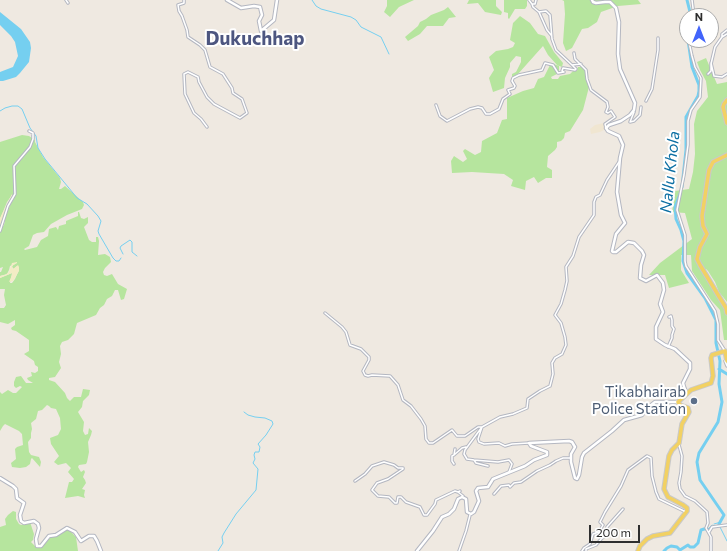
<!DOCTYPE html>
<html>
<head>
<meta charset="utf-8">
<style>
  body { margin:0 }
  #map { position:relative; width:727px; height:551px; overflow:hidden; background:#efe9e1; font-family:Commissioner,sans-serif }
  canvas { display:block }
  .north { position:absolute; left:679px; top:8px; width:40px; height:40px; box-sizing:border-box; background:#fff; border:1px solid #ababab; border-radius:50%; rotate:0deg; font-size:11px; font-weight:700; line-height:16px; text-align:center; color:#2e2e2e }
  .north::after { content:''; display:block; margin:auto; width:14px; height:18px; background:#4264fb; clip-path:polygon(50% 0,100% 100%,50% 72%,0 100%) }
  .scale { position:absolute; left:589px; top:525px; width:51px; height:18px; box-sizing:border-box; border:2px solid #2e2e2e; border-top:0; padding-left:5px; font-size:12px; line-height:14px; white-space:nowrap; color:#2e2e2e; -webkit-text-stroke:3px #fff; paint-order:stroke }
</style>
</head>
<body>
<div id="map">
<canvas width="727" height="551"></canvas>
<div class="north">N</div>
<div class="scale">200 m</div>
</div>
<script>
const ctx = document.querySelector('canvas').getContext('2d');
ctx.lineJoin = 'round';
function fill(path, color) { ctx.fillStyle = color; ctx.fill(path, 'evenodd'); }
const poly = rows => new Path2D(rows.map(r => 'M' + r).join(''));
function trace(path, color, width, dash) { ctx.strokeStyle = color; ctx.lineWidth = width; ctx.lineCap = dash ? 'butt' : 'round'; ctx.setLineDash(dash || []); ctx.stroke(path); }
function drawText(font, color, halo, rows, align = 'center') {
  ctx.font = font + ' Commissioner,sans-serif'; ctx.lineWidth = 4; ctx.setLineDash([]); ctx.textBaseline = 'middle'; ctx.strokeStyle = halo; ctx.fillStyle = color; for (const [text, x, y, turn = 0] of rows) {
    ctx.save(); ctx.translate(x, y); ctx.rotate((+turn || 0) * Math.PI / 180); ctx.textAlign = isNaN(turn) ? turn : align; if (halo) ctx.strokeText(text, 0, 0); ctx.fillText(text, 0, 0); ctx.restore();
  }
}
fill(poly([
  [604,123,606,129,600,132,591,134,590,129,595,125]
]), '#f0e6d1');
fill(poly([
  [387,0,414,0,399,7,390,17,384,12,387,6],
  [469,0,496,0,496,6,502,12,501,15,485,12,478,3,467,4],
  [504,0,527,0,527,6,525,9,515,9,509,19,508,18,508,13,504,12],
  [562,0,638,0,641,4,618,6,601,12,597,22,588,28,582,29,572,48,566,51,563,43,565,14,564,1],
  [448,7,456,17,449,18,443,26,427,26,420,34,408,41,405,37,418,26,420,22,426,19,431,15,444,10],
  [520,16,530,23,538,34,545,36,554,52,563,63,562,67,557,65,548,55,543,46,518,74,512,78,512,74,516,72,521,62,521,57,516,56,510,63,510,67,505,78,504,88,493,92,489,78,494,70,489,57,496,51,508,49,513,47,515,43,510,40,513,23],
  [706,58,717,84,727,82,727,302,719,292,715,282,708,271,706,269,704,270,727,310,727,340,724,340,720,310,711,300,692,271,691,255,681,255,681,270,689,283,669,288,665,275,649,275,660,263,692,239,685,213,672,212,675,191,689,189,693,172,695,154,694,124,697,111,708,97,706,81,700,70,697,62],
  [551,63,559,66,559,73,551,77,552,79,558,79,560,76,570,74,573,71,577,71,578,67,585,67,589,87,583,110,570,131,565,133,564,138,561,141,557,142,557,147,555,150,548,156,547,167,552,170,552,178,546,178,538,183,534,177,526,181,525,190,511,186,513,180,504,174,472,172,452,173,451,161,454,156,463,162,467,159,463,151,465,149,475,155,481,152,482,141,497,133,502,120,507,119,507,98,523,91,534,88,538,79,544,77],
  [22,135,29,136,35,140,35,142,43,157,60,178,61,182,59,189,61,189,65,186,83,202,84,205,82,209,67,215,51,224,44,232,37,233,33,235,29,246,24,249,25,250,37,247,41,240,48,236,49,229,56,227,58,230,59,226,66,224,66,221,78,216,78,212,79,212,81,218,84,219,88,217,88,223,84,227,89,240,92,242,96,242,96,237,98,237,99,241,98,255,105,254,110,257,111,262,105,268,103,272,104,275,107,276,112,274,118,284,127,289,124,299,121,300,118,290,115,290,112,296,107,299,104,305,100,308,96,315,77,323,74,334,68,340,62,342,60,346,61,354,59,362,61,368,55,377,49,378,49,380,55,382,65,393,67,398,70,401,74,397,81,397,83,389,90,390,89,395,83,401,82,407,78,412,84,422,83,431,85,435,88,434,89,428,92,431,91,435,88,442,89,452,87,462,86,464,79,465,78,467,81,472,84,470,85,472,83,477,85,480,86,483,82,489,85,490,84,495,85,498,78,496,65,498,69,482,72,482,74,479,68,472,71,468,66,463,58,465,54,462,59,456,51,444,50,438,58,435,61,429,60,418,56,409,51,408,49,406,47,405,42,410,38,411,36,419,31,423,32,429,31,433,31,438,28,442,29,452,31,455,39,457,41,462,40,467,32,458,31,459,30,464,26,467,20,468,12,467,11,463,16,459,15,449,17,447,23,445,22,434,19,431,5,424,3,426,0,431,0,392,2,394,8,390,13,393,16,393,22,387,20,386,16,388,14,386,14,382,16,377,21,376,26,383,33,383,28,380,27,378,32,376,31,372,35,373,38,371,38,367,35,365,34,361,24,354,29,351,29,340,16,331,12,330,11,328,15,325,15,320,8,324,0,322,0,308,4,308,6,305,4,295,5,289,0,289,0,278,12,273,10,283,12,283,15,279,19,270,17,266,14,269,12,267,13,265,17,263,10,266,9,270,7,274,0,276,0,272,1,272,3,267,0,268,0,228,4,225,5,217,13,196,12,195,7,202,0,219,0,142],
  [13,511,16,512,16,519,19,524,21,525,30,522,34,534,33,540,31,542,36,547,40,548,51,537,58,535,68,529,76,537,78,551,0,551,0,527,6,525,5,519,8,515]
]), '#b6e59e');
fill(poly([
  [12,194,13,199,5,217,4,225,0,228,0,218],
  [17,262,17,263,12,266,13,269,18,265,19,267,19,271,13,281,9,282,12,275,12,273,0,278,0,276,5,275,9,272,12,263]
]), '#f3ecc5');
fill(poly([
  [0,12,21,29,30,42,31,48,29,62,20,73,16,77,3,81,0,81,0,72,13,67,18,56,15,42,11,36,0,25]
]), '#75cff0');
trace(poly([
  [312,0,316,6,321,9,351,17,356,20,361,27,381,37,389,54],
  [0,111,5,108,12,106,18,106,22,109,30,128,36,136,38,148,45,159,73,193,77,198,87,204,98,216,101,221,98,231,99,234,113,258,116,261,119,261,121,258],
  [123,254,120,248,121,246,130,240,132,242,132,252,137,256],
  [714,524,721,522],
  [720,527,727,541],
  [708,529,712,525],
  [218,551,223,543,222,537,224,533,236,514,256,490,258,469,253,463,255,459,254,455,255,452,259,452,260,447,258,444,266,435,273,424,272,421,265,418,255,417,248,415,244,412]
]), '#75cff0', 1);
trace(poly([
  [687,0,691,16],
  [682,187,686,150,686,117,698,96,699,91,699,85,692,67,688,40],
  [680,194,675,207,676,219,681,230,684,241,683,261,687,273,705,298,716,320,716,343,720,361,719,384,722,402,718,422,699,453,697,462,700,480,724,515,719,524],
  [719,369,727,374],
  [664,551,667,548,671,546,677,547,680,550,688,545,690,547,694,547,698,543,701,530,704,529,706,529]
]), '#75cff0', 3);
const minor = poly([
  [66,0,68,3],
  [184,0,184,3,178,5,179,11,182,16,187,30,188,37,200,45,205,50,210,67,223,74,232,88,233,93,242,99,247,113,240,118,214,104,207,97,199,82,198,77,188,72,184,74,185,94,194,113,201,119,207,127],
  [529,0,532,4,535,4,536,0],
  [692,0,694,16],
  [532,4,533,7,539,12,547,30,551,35],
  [539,12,546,11,550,15,552,39,556,50,572,65,581,64],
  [722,37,727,34],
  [690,40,689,42,692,56,695,67,701,78,700,97,691,110,688,121,688,145,684,175,677,210,685,235,685,261,686,266,715,311,718,324,718,340,725,351],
  [574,53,575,59,586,70,587,79,591,90,607,102,608,107,606,112,608,113,611,111,615,117,605,124,606,128],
  [711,63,714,76,722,77,727,74],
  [708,74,711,71,711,64,715,47,722,37,722,34,727,30],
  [646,101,652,89,658,50,658,38],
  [436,105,440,116,447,121,470,109,478,107,482,108,486,114,490,114,499,109,503,99,510,94,508,90,514,88,515,86,512,81,513,78,519,75,542,70,545,63,553,65,558,73,564,72,562,71,563,68,575,70,576,69,572,65],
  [634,112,630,122,634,121,640,115,641,107],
  [0,231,8,206,15,194,14,166,30,147,33,139,33,133,29,131],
  [325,313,342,327,346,332,350,345,361,349,369,357,369,360,363,371,365,375,368,376,372,375,390,376,398,385,403,400,411,406,421,419,425,426,426,439,429,443,433,443,452,430,457,436,465,436,478,427,482,427],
  [668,347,672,338,672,335,674,329,672,326,672,320,671,316,669,317],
  [725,361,727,366],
  [482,427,478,439,479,442,484,444,499,443,505,446,512,444,529,443],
  [679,445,682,456,681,472,679,483,680,489,685,496,695,501,707,512,708,523,706,528,711,537,711,551],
  [455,449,454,455,462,448,466,447],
  [454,455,452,456,452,461,454,464],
  [474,460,476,463,488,466],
  [509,472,512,464,509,460,498,462,474,460,467,459,464,454,465,450,482,427,500,417,513,414,527,408,528,399,540,391,550,386,553,374,552,363,555,358,562,354,566,345,565,337,561,323,555,315,561,304,565,290,567,281,566,267,573,256,579,237,594,215,594,202,596,197,600,195,607,180,619,162],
  [355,481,365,474,372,466,384,462,394,465,398,468,403,468,403,469,388,479,377,483,372,490,378,496,389,497,395,503,397,503,398,497,401,497,406,502,420,507,424,515,427,515,435,504,436,500,455,491,458,492],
  [460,491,458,492,463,496],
  [494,494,501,486,509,485,510,487,514,483,521,482,537,471,550,465,556,461,563,458,571,458],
  [709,532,712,527,727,525],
  [459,551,466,531,470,515],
  [582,551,584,548,590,544,593,534,599,532,603,525,600,522,605,512,621,486,628,470,647,456,651,458,652,476,656,492,659,499,686,512],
  [586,551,586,549,596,545,602,538,606,535,607,527,623,509]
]);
const tertiary = poly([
  [227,0,241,8,254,6,260,7,262,15,259,21,261,31,274,20,277,0],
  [0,478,13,486,16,489,17,498,24,503,20,515,21,521,24,523,34,521,38,524,39,528,36,539,37,546,41,546,49,536,56,535,67,528,75,532,81,541,89,536,94,536,97,541,101,551],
  [417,551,433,531,442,517,449,514,454,509,458,499,462,497,466,499,467,512,471,514,474,512,479,501,476,491,478,488,488,487,493,479,525,466,534,460,547,455,547,452,531,446,529,443,569,441,572,442,575,447,571,454,571,462,575,478,577,479,579,475,582,457,584,453,612,431,624,420,642,415,646,409,655,402,678,402]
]);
const secondary = poly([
  [592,0,593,2,596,3,605,2,610,2,616,8,619,22,618,54,620,69,635,103,634,110,630,115,621,121,609,125,606,128,608,131,619,136,623,145,620,158,617,192,621,215,625,223,616,234,612,251,613,252,616,252,628,242,634,243,642,251,644,255,641,265,640,278,646,281,657,275,663,283,664,290,660,304,663,312,656,327,656,339,665,345,675,349,690,363,690,369,683,383,684,387,687,394]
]);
const primary = poly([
  [727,100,724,104,723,107,727,123],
  [727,155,713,162,709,170,702,216,703,226,707,234,700,247,697,259,700,265,726,308,727,313],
  [638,551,640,546,647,539,653,536,670,533,687,511,687,508,683,505,668,497,664,489,669,456,672,450,679,443,682,424,689,412,688,408,680,405,678,402,691,390,711,383,713,376,711,358,712,355,725,351,727,361]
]);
trace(minor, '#b4b7c1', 3.5);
trace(tertiary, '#b4b7c1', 4.5);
trace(secondary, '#b4b7c1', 4.5);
trace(primary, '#c9c9c9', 5.5);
trace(minor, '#fff', 1.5);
trace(tertiary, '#fff', 2.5);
trace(secondary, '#fff', 2.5);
trace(primary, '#f2d163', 3.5);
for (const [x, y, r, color] of [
  [694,401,4,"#5c6f8a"]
]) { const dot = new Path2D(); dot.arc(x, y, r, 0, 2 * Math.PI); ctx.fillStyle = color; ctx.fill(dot); trace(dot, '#fff', 1.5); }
drawText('15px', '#4e5e75', '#fff', [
  ["Tikabhairab",686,392],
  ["Police Station",686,409]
], 'right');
drawText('italic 16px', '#0d6fa3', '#fff', [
  ["Nallu Khola",670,172,-84]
]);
drawText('bold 19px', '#4d5680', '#fff', [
  ["Dukuchhap",255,39]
]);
</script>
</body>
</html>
